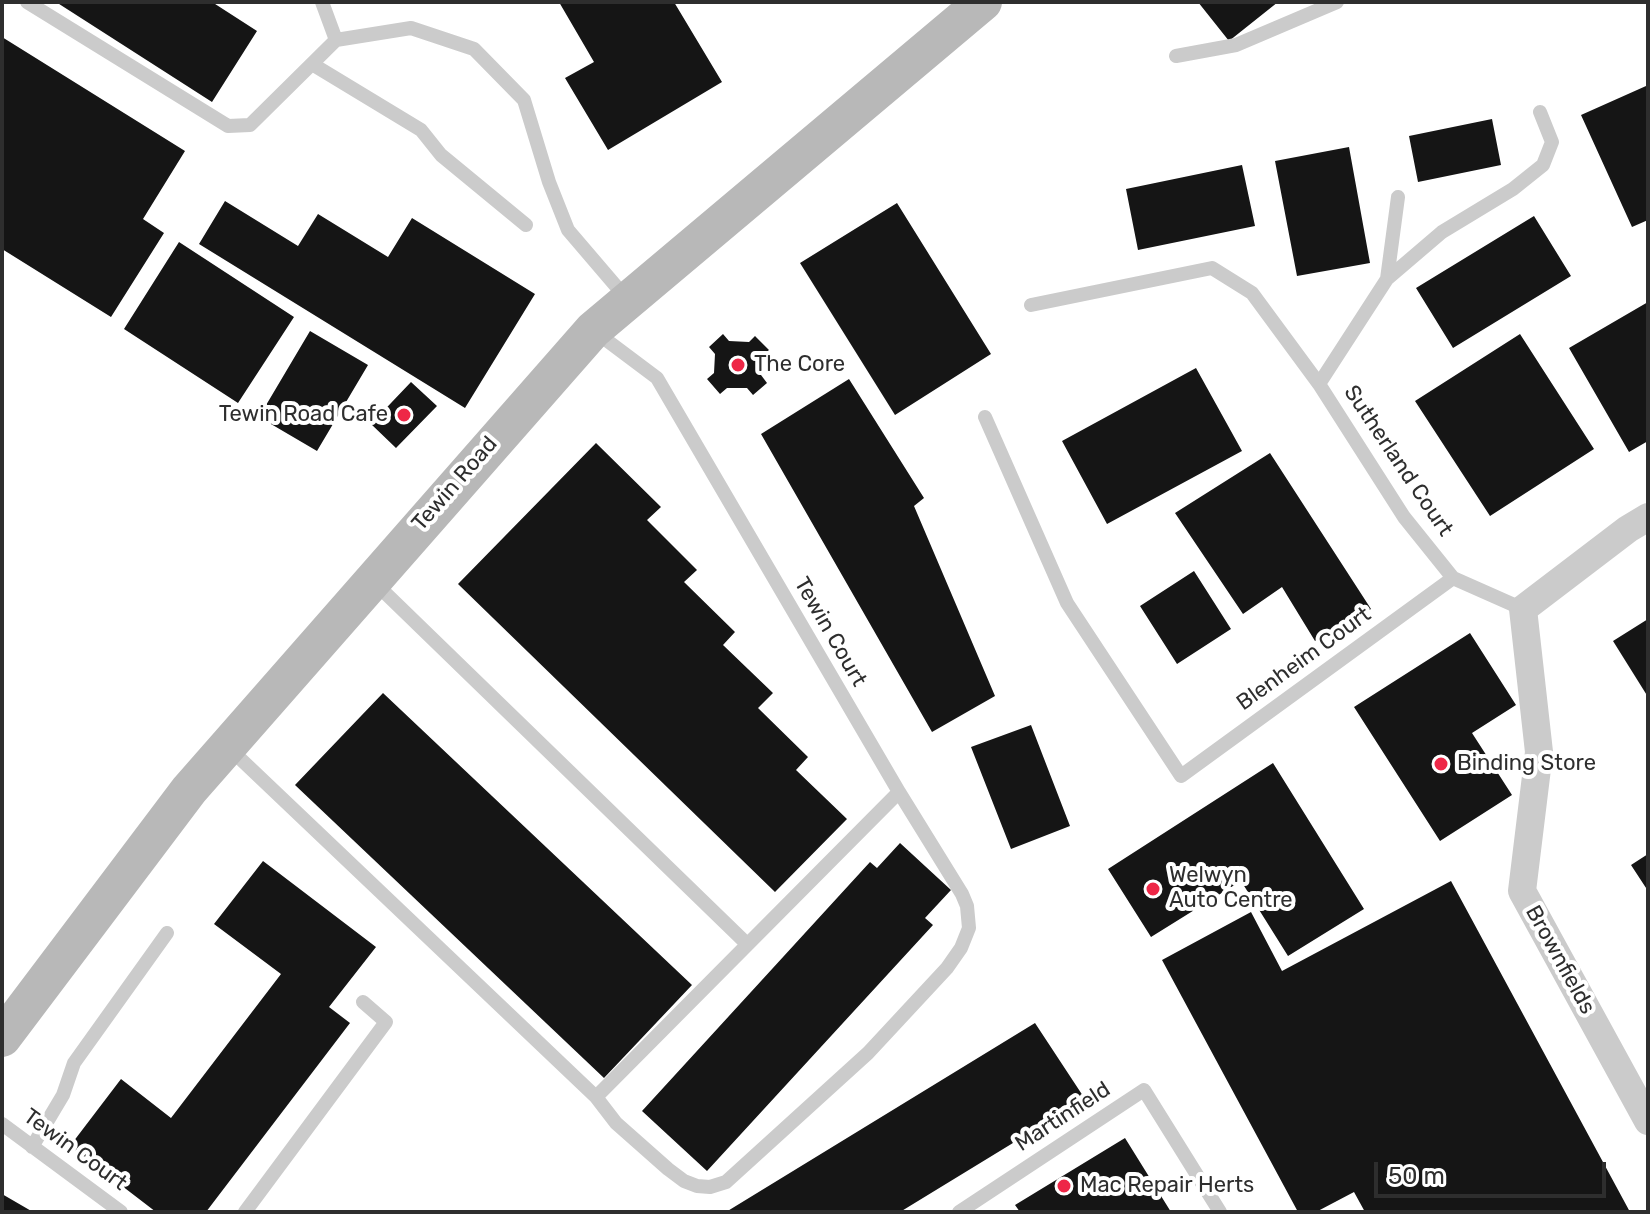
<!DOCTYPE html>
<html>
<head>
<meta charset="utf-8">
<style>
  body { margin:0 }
  #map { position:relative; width:1650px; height:1214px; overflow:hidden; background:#fff; font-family:Rubik,sans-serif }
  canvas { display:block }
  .frame { position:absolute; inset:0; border:4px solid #2e2e2e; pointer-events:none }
  .scale { position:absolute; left:1374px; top:1162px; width:232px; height:36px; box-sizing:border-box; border:4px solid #2e2e2e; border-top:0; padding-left:10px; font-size:24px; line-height:28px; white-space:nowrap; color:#2e2e2e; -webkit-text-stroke:6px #fff; paint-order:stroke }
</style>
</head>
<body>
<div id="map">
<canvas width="1650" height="1214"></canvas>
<div class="frame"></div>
<div class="scale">50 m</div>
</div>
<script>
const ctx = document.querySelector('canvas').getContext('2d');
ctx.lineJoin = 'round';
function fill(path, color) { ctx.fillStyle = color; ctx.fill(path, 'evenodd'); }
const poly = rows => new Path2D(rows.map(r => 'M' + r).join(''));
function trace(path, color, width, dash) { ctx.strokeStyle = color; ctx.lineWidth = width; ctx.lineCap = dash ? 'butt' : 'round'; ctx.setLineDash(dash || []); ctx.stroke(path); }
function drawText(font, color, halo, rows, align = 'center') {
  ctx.font = font + ' Rubik,sans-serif'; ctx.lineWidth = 8; ctx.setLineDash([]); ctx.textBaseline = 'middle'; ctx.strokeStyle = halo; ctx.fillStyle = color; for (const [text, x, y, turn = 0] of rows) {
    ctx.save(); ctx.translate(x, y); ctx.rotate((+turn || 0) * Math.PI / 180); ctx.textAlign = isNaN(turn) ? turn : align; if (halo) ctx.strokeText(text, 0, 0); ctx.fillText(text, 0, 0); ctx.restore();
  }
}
fill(poly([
  [56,2,212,2,257,31,212,102],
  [559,2,674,2,722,82,608,150,565,78,594,62],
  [1198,2,1278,2,1229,41],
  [2,37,185,151,143,219,164,233,111,317,2,249],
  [1646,86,1648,220,1632,227,1581,115],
  [1492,119,1501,165,1418,182,1409,136],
  [1349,147,1370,263,1297,276,1275,161],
  [1242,165,1255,226,1138,250,1126,189],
  [225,201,298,246,318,214,388,257,412,218,535,294,465,408,199,244],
  [897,203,991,354,895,415,800,263],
  [1534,216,1571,276,1453,348,1416,288],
  [179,242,294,317,238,403,124,329],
  [1648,302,1648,441,1629,452,1569,348],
  [310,331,368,365,317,451,259,417],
  [723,334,729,341,749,342,755,336,769,350,762,356,761,375,767,383,753,395,747,388,727,388,720,394,707,379,714,373,715,354,709,347],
  [1520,334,1594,449,1490,516,1415,401],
  [1196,368,1242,451,1107,524,1062,441],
  [849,379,924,498,914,506,995,696,932,732,761,434],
  [411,382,437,406,396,448,371,424],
  [596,443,661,507,647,520,697,570,684,582,735,632,723,645,773,693,758,708,808,757,796,770,847,819,775,892,458,584],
  [1270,453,1371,609,1315,641,1282,587,1243,614,1175,513],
  [1194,571,1231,629,1177,664,1140,606],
  [1648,619,1648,697,1613,641],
  [1470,633,1516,705,1472,733,1512,795,1440,841,1354,707],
  [383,693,692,985,604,1078,295,785],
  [1031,725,1070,826,1011,849,971,747],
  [1273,763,1364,909,1288,956,1241,881,1151,937,1108,869],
  [900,843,951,890,925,918,933,925,707,1171,642,1111,870,862,877,868],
  [1648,854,1648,891,1631,865],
  [263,861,376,947,329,1007,350,1023,206,1212,156,1212,70,1146,121,1079,171,1118,281,974,214,924],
  [1451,881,1630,1212,1365,1212,1354,1192,1316,1212,1298,1212,1162,960,1251,912,1282,971],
  [1035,1023,1085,1099,900,1212,726,1212],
  [1125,1138,1171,1212,1020,1212,1015,1205],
  [2,1194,33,1212,2,1212]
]), '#151515');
trace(poly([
  [27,2,228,126,250,125,336,40,411,28,474,49,524,100,549,182,568,230,627,299],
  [322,2,336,40],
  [1176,56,1236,45,1337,2],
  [312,64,421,130,441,155,526,225],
  [1398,197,1387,279,1319,384,1404,517,1453,578,1523,609],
  [1387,279,1442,232,1513,189,1543,165,1552,142,1540,112],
  [1031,305,1212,268,1252,293,1319,384],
  [985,417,1067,603,1181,776,1453,578],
  [375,583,747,944],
  [229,748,596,1097,899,792,657,378,593,330],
  [596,1097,616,1123,668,1169,684,1181,697,1186,710,1187,726,1182,868,1053,947,968,961,948,969,928,967,906,962,894,899,792],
  [2,1124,121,1212],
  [32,1147,63,1095,74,1063,167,933],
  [245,1212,386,1022,363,1002],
  [959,1212,1144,1090,1220,1212]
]), '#cbcbcb', 14);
trace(poly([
  [1648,517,1628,529,1523,609,1539,752,1522,891,1648,1121]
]), '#cbcbcb', 28);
trace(poly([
  [2,1038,189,790,593,330,983,2]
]), '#b8b8b8', 38);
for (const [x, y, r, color] of [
  [738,365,8,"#ee2747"],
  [404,415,8,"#ee2747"],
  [1441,764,8,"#ee2747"],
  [1153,889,8,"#ee2747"],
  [1064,1186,8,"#ee2747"]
]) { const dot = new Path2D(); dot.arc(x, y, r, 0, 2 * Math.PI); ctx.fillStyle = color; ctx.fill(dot); trace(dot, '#fff', 3); }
drawText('22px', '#2e2e2e', '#fff', [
  ["The Core",754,365],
  ["Tewin Road Cafe",388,415,"right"],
  ["Binding Store",1457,764],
  ["Welwyn",1169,876],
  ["Auto Centre",1169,901],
  ["Mac Repair Herts",1080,1186]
], 'left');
drawText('22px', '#2e2e2e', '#fff', [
  ["Sutherland Court",1398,461,56],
  ["Tewin Road",455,484,-49],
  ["Tewin Court",830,632,60],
  ["Blenheim Court",1304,659,-36],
  ["Brownfields",1560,960,61],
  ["Martinfield",1063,1117,-33],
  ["Tewin Court",75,1150,36]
]);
</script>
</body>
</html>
